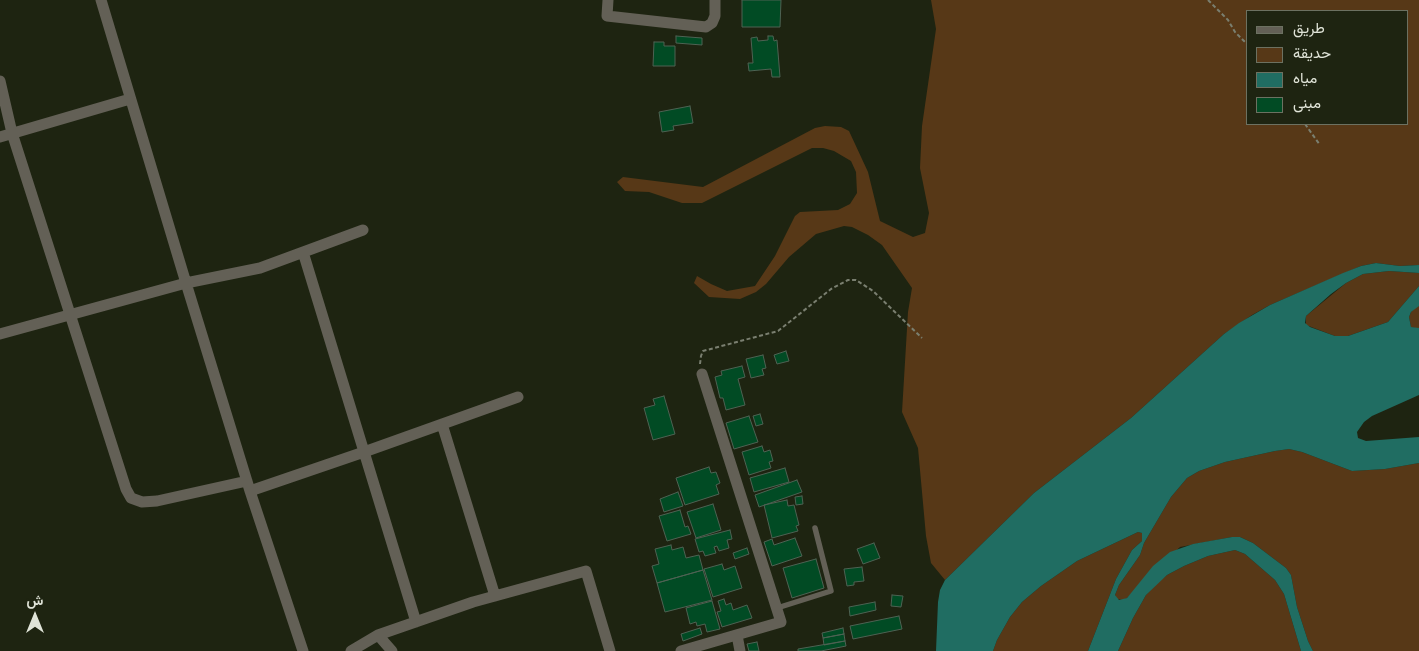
<!DOCTYPE html>
<html>
<head>
<meta charset="utf-8">
<style>
  body { margin:0 }
  #map { position:relative; width:1419px; height:651px; overflow:hidden; background:#1e2411; font-family:"Nunito Sans",Vazirmatn,sans-serif }
  canvas { display:block }
  .legend { position:absolute; left:1246px; top:10px; width:162px; height:115px; box-sizing:border-box; background:#1e2411; border:1px solid #6c7161; margin:0; padding:6px 9px; list-style:none; font-size:15px; color:#e0e4d8 }
  .legend li { display:flex; align-items:center; gap:10px; height:25px }
  .legend b { width:25px; border:1px solid #6c7161 }
  .north { position:absolute; left:10px; top:591px; width:50px; height:50px; -webkit-text-stroke:4px #1e2411; paint-order:stroke; rotate:0deg; font-size:14px; font-weight:700; line-height:20px; text-align:center; color:#e0e4d8 }
  .north::after { content:''; display:block; margin:auto; width:18px; height:22px; background:#e0e4d8; clip-path:polygon(50% 0,100% 100%,50% 72%,0 100%) }
</style>
</head>
<body>
<div id="map">
<canvas width="1419" height="651"></canvas>
<ul class="legend">
<li><b style="height:6px;background:#636056"></b>طريق</li>
<li><b style="height:14px;background:#573817"></b>حديقة</li>
<li><b style="height:14px;background:#206d62"></b>مياه</li>
<li><b style="height:14px;background:#014b24"></b>مبنى</li>
</ul>
<div class="north">ش</div>
</div>
<script>
const ctx = document.querySelector('canvas').getContext('2d');
ctx.lineJoin = 'round';
function fill(path, color) { ctx.fillStyle = color; ctx.fill(path, 'evenodd'); }
const poly = rows => new Path2D(rows.map(r => 'M' + r).join(''));
function trace(path, color, width, dash) { ctx.strokeStyle = color; ctx.lineWidth = width; ctx.lineCap = dash ? 'butt' : 'round'; ctx.setLineDash(dash || []); ctx.stroke(path); }
fill(poly([
  [931,0,1419,0,1419,265,1400,266,1376,263,1361,266,1270,305,1252,315,1224,334,1131,418,1034,493,945,580,931,563,926,536,918,448,902,412,908,312,912,288,882,245,868,235,852,227,844,226,816,234,789,257,766,284,756,292,740,299,709,297,694,283,697,276,711,284,727,291,755,286,775,256,795,216,800,212,838,210,850,204,857,193,856,172,851,161,834,151,823,148,812,148,702,203,682,203,649,192,625,191,617,182,623,177,703,187,815,128,825,126,841,127,849,131,868,172,880,221,913,237,925,233,929,213,920,168,922,126,936,29],
  [1248,11,1408,11,1408,124,1248,124],
  [1389,271,1419,273,1419,286,1388,322,1345,337,1335,336,1306,325,1306,316,1346,283,1363,274],
  [1417,306,1419,306,1419,328,1415,328,1411,327,1409,317,1411,312],
  [1289,449,1302,452,1352,471,1385,469,1419,463,1419,651,1313,651,1308,641,1297,607,1291,575,1286,568,1253,543,1240,537,1232,537,1180,547,1127,598,1123,600,1117,599,1115,595,1119,585,1140,555,1144,543,1171,497,1187,478,1199,471,1225,462,1275,451],
  [1138,532,1142,533,1142,541,1132,550,1116,579,1088,651,993,651,997,640,1010,617,1022,602,1041,586,1077,561],
  [1235,550,1245,554,1275,580,1284,594,1301,651,1118,651,1133,618,1146,595,1157,583,1167,575,1184,566,1208,556]
]), '#573817');
fill(poly([
  [1376,263,1400,266,1419,265,1419,273,1389,271,1363,274,1346,283,1331,294,1306,316,1305,323,1310,327,1335,336,1348,336,1388,322,1419,286,1419,306,1411,312,1409,317,1411,327,1419,328,1419,395,1372,416,1364,422,1357,432,1358,438,1366,441,1419,437,1419,463,1385,469,1352,471,1302,452,1289,449,1275,451,1225,462,1199,471,1187,478,1171,497,1144,543,1140,555,1119,585,1115,595,1119,600,1127,598,1153,566,1170,552,1193,544,1232,537,1240,537,1253,543,1286,568,1291,575,1297,607,1308,641,1313,651,1301,651,1284,594,1275,580,1245,554,1235,550,1208,556,1184,566,1167,575,1146,595,1133,618,1118,651,1088,651,1116,579,1132,550,1142,541,1142,533,1138,532,1077,561,1041,586,1022,602,1010,617,997,640,993,651,936,651,938,602,940,590,945,580,1034,493,1131,418,1224,334,1239,323,1270,305,1343,273,1361,266]
]), '#206d62');
const building = poly([
  [742,0,781,0,780,27,742,27,742,0],
  [676,36,702,38,702,45,676,43,676,36],
  [768,36,773,36,774,41,777,40,780,77,772,77,771,69,749,71,748,63,753,63,751,38,757,37,758,41,768,40,768,36],
  [654,42,664,42,664,46,675,46,675,66,653,66,654,42],
  [690,106,693,123,673,126,674,130,662,132,659,112,690,106],
  [786,351,789,361,777,364,774,355,786,351],
  [763,355,766,368,762,369,764,375,751,378,746,359,763,355],
  [742,366,745,377,738,379,745,405,726,410,723,398,720,398,715,377,722,375,721,371,742,366],
  [664,396,675,434,653,440,644,408,655,405,653,399,664,396],
  [760,414,763,424,756,426,753,416,760,414],
  [749,416,758,442,734,449,726,423,749,416],
  [762,446,764,452,770,450,773,461,769,462,771,468,749,475,742,452,762,446],
  [709,467,711,473,716,472,720,483,716,485,719,494,685,505,676,478,709,467],
  [785,468,789,482,754,492,750,478,785,468],
  [797,480,802,492,759,507,755,495,797,480],
  [678,492,683,506,664,512,660,499,678,492],
  [802,496,803,504,796,505,795,497,802,496],
  [787,500,788,506,794,505,799,525,796,526,798,531,772,538,764,505,787,500],
  [713,504,721,530,696,538,687,512,713,504],
  [680,510,685,527,688,526,691,534,667,541,659,516,680,510],
  [730,530,732,539,727,540,729,548,719,551,717,546,714,547,716,553,705,556,703,551,699,552,695,539,730,530],
  [795,538,802,556,772,566,764,542,772,539,774,545,795,538],
  [874,543,880,558,863,564,857,549,874,543],
  [671,545,672,550,683,547,686,558,699,555,703,570,657,583,652,566,659,564,655,549,671,545],
  [747,548,749,554,735,559,733,553,747,548],
  [816,559,824,588,792,598,783,568,816,559],
  [722,564,724,570,735,566,742,588,713,597,704,569,722,564],
  [862,567,864,581,854,582,854,585,847,586,844,569,862,567],
  [703,570,712,600,665,612,657,583,703,570],
  [892,595,903,596,901,607,891,606,892,595],
  [724,599,726,605,731,603,733,610,747,605,752,618,722,627,717,612,721,611,718,601,724,599],
  [712,601,720,629,707,632,705,624,697,626,696,622,690,624,686,608,712,601],
  [875,602,876,610,850,616,849,607,875,602],
  [899,616,902,629,853,639,850,626,899,616],
  [700,628,702,634,683,641,681,634,700,628],
  [843,628,844,634,823,638,822,633,843,628],
  [844,634,845,641,824,645,823,638,844,634],
  [845,641,846,646,821,651,798,651,798,649,845,641],
  [757,642,759,651,749,651,747,644,757,642]
]);
fill(building, '#014b24');
trace(building, '#4e6253', 1);
trace(poly([
  [1208,0,1228,20,1235,32,1248,45],
  [1305,124,1320,145],
  [700,364,701,356,703,351,778,331,831,289,848,280,856,280,873,291,922,338]
]), '#7a7f70', 2, [4, 2.5]);
trace(poly([
  [777,608,831,591,815,528]
]), '#636056', 5.5);
trace(poly([
  [101,0,186,283,250,491,303,651],
  [608,0,607,16,706,27,712,23,715,16,715,0],
  [0,81,12,133,126,489,131,498,142,502,157,501,247,481],
  [0,137,130,99],
  [303,252,416,622],
  [0,334,186,283,260,268,363,230],
  [442,424,495,596],
  [250,491,364,452,518,397],
  [378,635,392,651],
  [737,635,740,651],
  [351,651,378,635,473,602,586,571,610,651],
  [681,651,781,622,702,374]
]), '#636056', 11);
</script>
</body>
</html>
